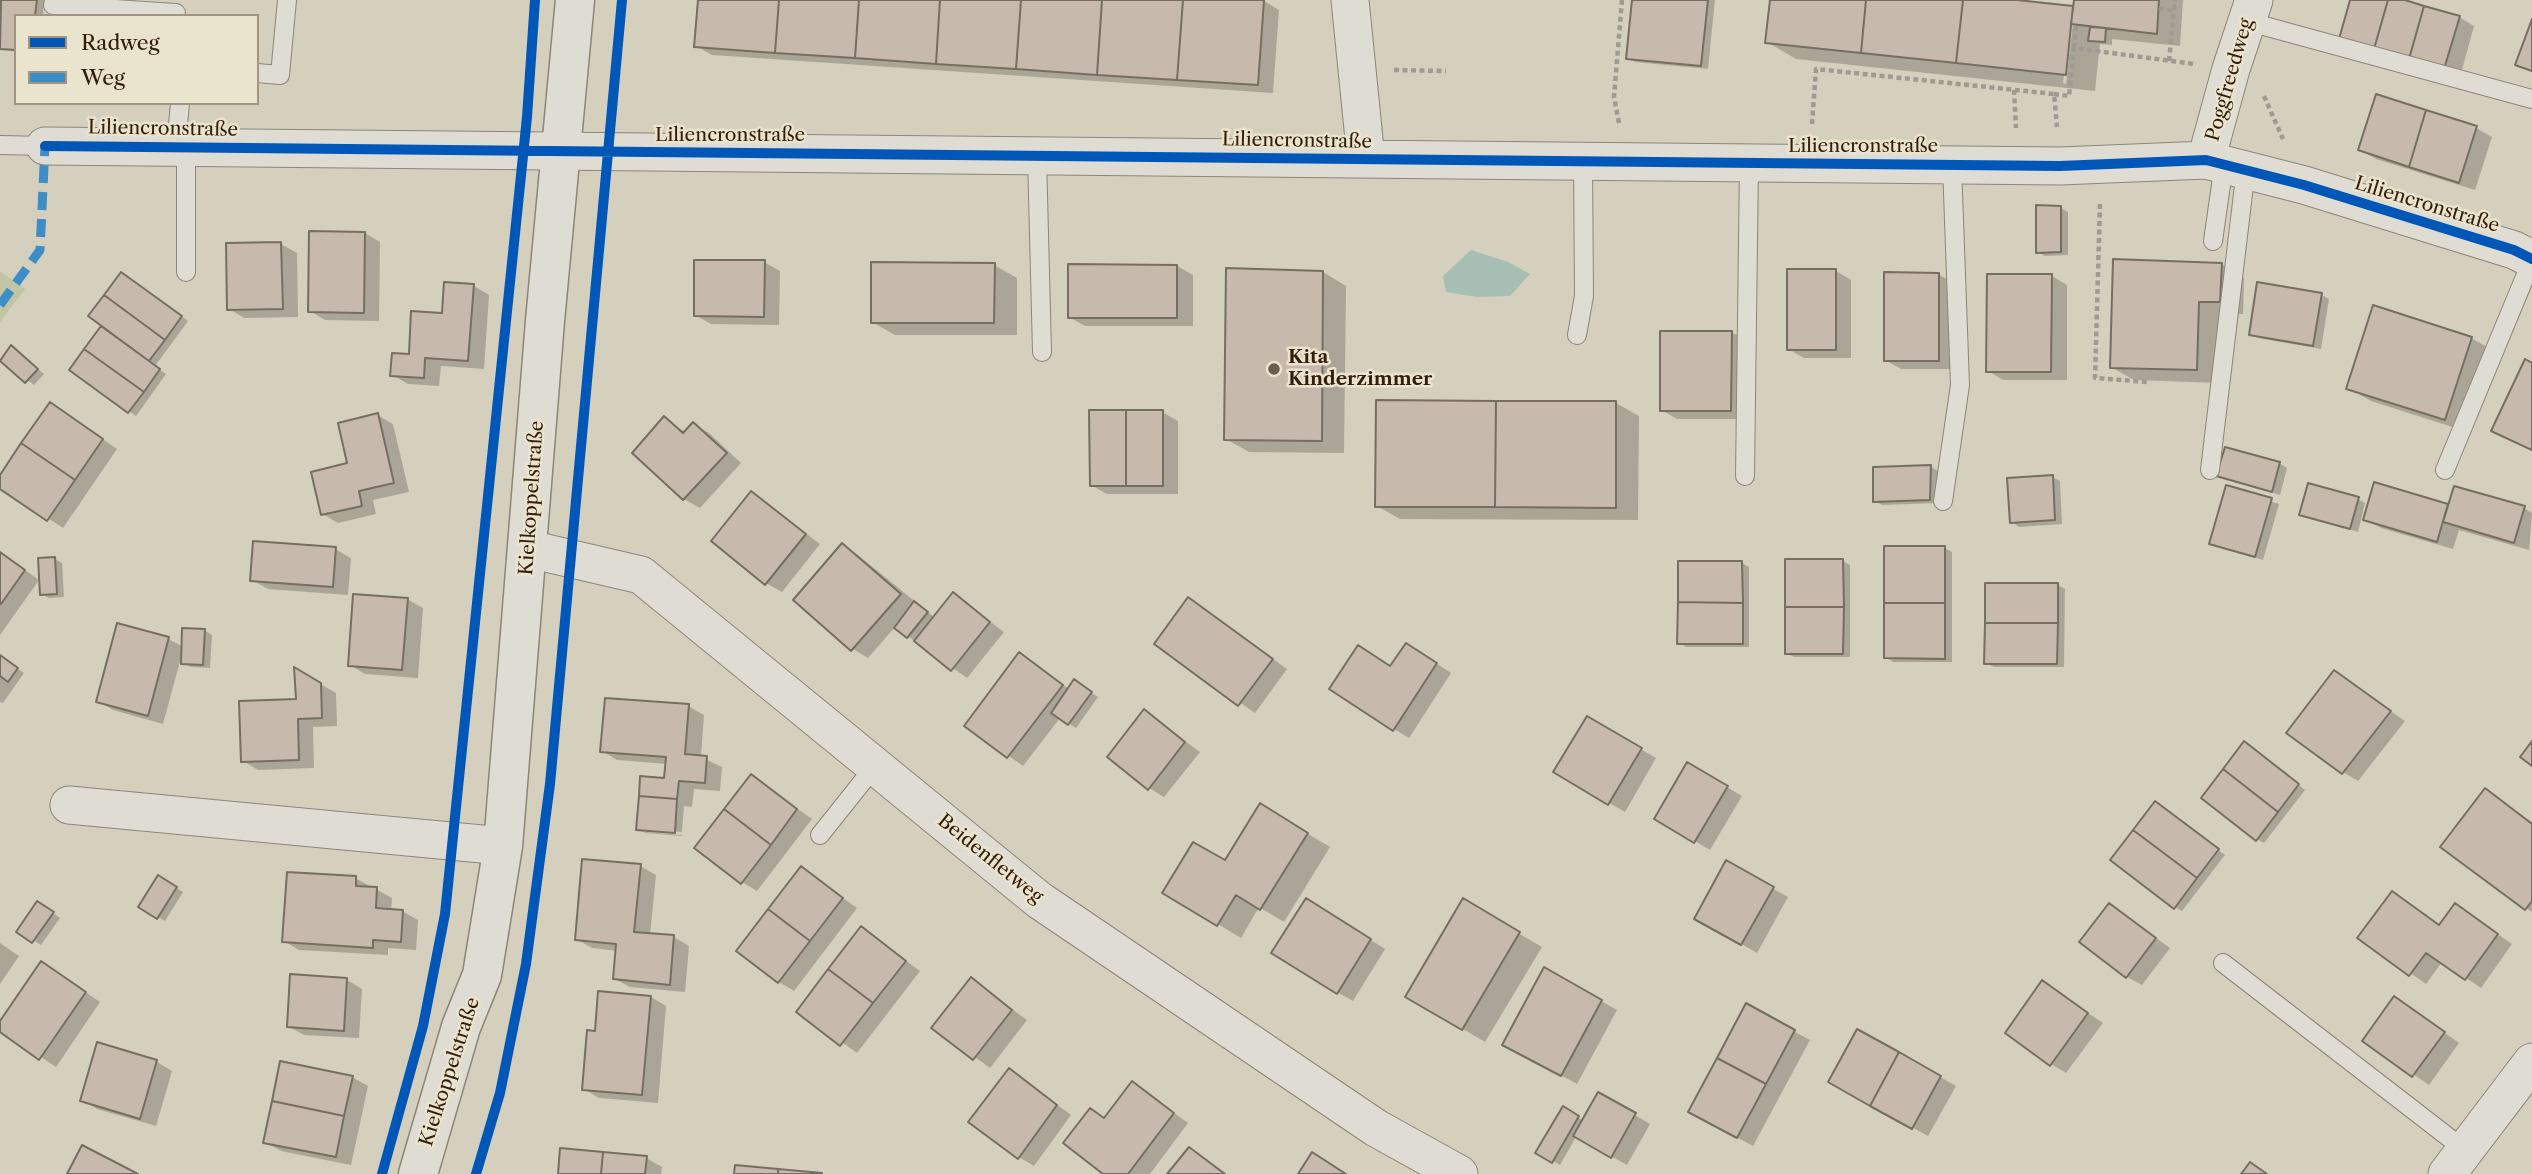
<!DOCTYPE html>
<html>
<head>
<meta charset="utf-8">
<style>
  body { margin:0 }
  #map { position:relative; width:2532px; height:1174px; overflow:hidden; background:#d5cfbd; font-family:"Libre Caslon Text",serif }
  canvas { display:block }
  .legend { position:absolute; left:14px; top:14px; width:245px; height:91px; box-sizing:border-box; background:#eae3ce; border:2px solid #a19480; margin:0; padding:9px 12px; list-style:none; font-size:21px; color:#331e0a }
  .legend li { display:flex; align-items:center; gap:14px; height:35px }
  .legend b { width:35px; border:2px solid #a19480 }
</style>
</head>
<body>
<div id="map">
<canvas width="2532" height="1174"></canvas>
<ul class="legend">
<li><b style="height:9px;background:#0057b8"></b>Radweg</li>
<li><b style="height:9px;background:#3d8dc6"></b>Weg</li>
</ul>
</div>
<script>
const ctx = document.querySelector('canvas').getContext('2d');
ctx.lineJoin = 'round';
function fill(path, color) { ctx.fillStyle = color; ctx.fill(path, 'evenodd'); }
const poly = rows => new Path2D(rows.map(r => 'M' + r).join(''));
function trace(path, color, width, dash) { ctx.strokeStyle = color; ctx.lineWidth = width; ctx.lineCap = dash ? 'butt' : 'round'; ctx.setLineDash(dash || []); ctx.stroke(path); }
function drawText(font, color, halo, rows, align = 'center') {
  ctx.font = font + ' "Libre Caslon Text",serif'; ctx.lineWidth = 5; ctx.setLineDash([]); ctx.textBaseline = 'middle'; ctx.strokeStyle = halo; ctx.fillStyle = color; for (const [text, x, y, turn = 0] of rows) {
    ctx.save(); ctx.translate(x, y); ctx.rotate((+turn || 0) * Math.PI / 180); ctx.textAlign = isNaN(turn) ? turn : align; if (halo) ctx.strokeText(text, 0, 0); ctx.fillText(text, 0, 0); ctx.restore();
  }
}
fill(poly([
  [0,271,25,289,0,322]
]), '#c1c5a3');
fill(poly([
  [1471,250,1508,262,1530,274,1510,296,1477,297,1446,292,1443,276]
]), '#a7bfb3');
fill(poly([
  [3,0,44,0,43,16,16,16,16,52,0,48],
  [699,0,1264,1,1279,10,1273,93,712,55,696,46],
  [1633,0,1715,0,1708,69,1635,62,1628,58],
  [1772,0,1999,0,2075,8,2076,0,2183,0,2180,46,2112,39,2112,45,2100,44,2095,91,1796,59,1767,42],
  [2070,23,2073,23,2066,84,2063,83],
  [2352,0,2398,0,2459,17,2474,26,2460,77,2356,47],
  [2476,128,2492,137,2475,190,2376,159,2360,150],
  [2061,208,2068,212,2068,255,2045,256,2037,252],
  [365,233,380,242,379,321,325,320,310,311],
  [281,244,297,253,298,317,244,318,229,309],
  [764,262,780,271,779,325,711,324,695,315],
  [2221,264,2244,278,2243,314,2222,314,2219,383,2134,380,2111,367],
  [994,265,1017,278,1017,335,895,335,872,322],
  [1177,266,1193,275,1193,326,1085,326,1069,317],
  [1836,271,1851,280,1851,358,1804,358,1788,349],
  [1323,272,1346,286,1344,453,1249,452,1226,439],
  [1938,274,1954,283,1954,369,1901,369,1885,360],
  [2052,276,2067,285,2067,380,2003,380,1988,371],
  [129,278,188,321,155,366,166,374,136,416,71,370,103,325],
  [474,286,489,295,484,369,441,366,439,386,408,384,392,375],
  [2322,295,2329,299,2321,349,2258,338,2250,334],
  [1731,332,1747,341,1746,419,1677,419,1661,410],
  [2471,338,2494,351,2468,432,2371,401,2348,388],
  [11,347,44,374,34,385,0,359],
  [1616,403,1639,416,1638,520,1400,519,1377,506],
  [1162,412,1178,421,1178,494,1107,494,1091,485],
  [65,413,117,449,63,528,0,487,0,478],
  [377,415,393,424,409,492,373,500,376,514,338,523,323,514],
  [665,418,686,433,693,424,709,433,741,463,700,508,684,499,634,453],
  [2279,463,2287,468,2280,495,2218,476],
  [1931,467,1938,471,1937,503,1882,505,1875,501],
  [2052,477,2060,481,2062,524,2019,527,2012,522],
  [2376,485,2449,506,2524,508,2532,513,2529,550,2459,530,2453,549,2381,528,2366,520],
  [2227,487,2279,504,2263,560,2211,544],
  [752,493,820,544,782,592,766,583],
  [2358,499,2365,503,2358,532,2301,514],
  [843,546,858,555,934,617,953,594,1004,632,967,678,895,627,868,658,853,649],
  [1945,548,1952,552,1952,662,1893,662,1885,657],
  [335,549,351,558,348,595,268,589,252,580],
  [0,552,39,580,0,635],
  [55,559,62,563,64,597,49,598,42,594],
  [1843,561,1850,565,1850,657,1794,657,1786,653],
  [1742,563,1749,567,1749,647,1686,647,1679,643],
  [2057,584,2065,589,2064,667,1994,667,1986,663],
  [407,599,423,608,418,678,365,674,350,665],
  [1189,599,1287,669,1255,713,1156,644],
  [204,630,212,635,210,668,191,667,183,663,182,654,163,724,113,710,98,701,168,639,184,647],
  [1422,654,1451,673,1409,738,1394,729,1391,667],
  [1019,655,1069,689,1082,686,1098,697,1076,728,1060,718,1023,766,966,725],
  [0,656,24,673,3,703,0,702],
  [296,670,336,693,337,726,313,727,314,768,258,770,243,761,297,701],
  [2334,672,2405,721,2358,781,2343,772],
  [688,706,704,715,701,757,722,767,720,791,694,789,692,807,684,806,682,832,643,829,643,832,638,829,665,780,667,764,617,760,602,751],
  [1145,712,1200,752,1164,797,1149,788],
  [1587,718,1656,758,1625,812,1556,772],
  [2251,748,2305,790,2264,843,2257,839],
  [1688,764,1742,796,1710,850,1656,818],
  [751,776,812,819,757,891,742,882],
  [2485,790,2532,822,2532,912,2526,908],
  [2162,807,2225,855,2182,911,2175,907],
  [1283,819,1330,847,1284,922,1259,907,1241,938,1165,892,1226,862],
  [644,832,682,835,682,836,645,833],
  [1727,863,1788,897,1757,953,1696,918],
  [640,866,656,875,650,935,674,937,689,946,685,992,630,987,615,979,618,951,592,948,576,939],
  [801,868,857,908,794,991,779,982],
  [355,878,392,898,391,911,402,911,418,920,416,950,388,948,388,955,299,950,284,941],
  [166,881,183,892,165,921,158,917],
  [2392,893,2441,926,2456,905,2512,944,2481,988,2442,962,2426,984,2360,938],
  [1463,901,1542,947,1485,1042,1407,996],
  [2110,905,2170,948,2142,985,2127,977],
  [45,907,60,918,41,945,18,931],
  [1322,909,1385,949,1353,1001,1337,992],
  [861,928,920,971,857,1053,798,1011],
  [0,943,19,956,0,984],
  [1545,969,1617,1010,1577,1084,1520,1053],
  [57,973,100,1002,56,1067,0,1030,0,1024],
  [971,979,1027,1020,990,1068,934,1027],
  [347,980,362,989,359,1038,304,1035,288,1026],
  [2043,983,2103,1023,2066,1073,2051,1064],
  [651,997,666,1006,658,1103,599,1098,584,1089,596,1033],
  [2395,998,2459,1043,2429,1085,2364,1040],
  [1746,1006,1810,1040,1753,1146,1705,1120],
  [1858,1031,1956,1086,1928,1136,1830,1082],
  [98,1045,157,1062,172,1071,156,1126,97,1109,82,1100],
  [1010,1070,1071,1115,1034,1166,1019,1157],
  [352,1077,368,1086,351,1165,281,1151,265,1142],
  [1132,1083,1188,1123,1150,1174,1106,1174,1091,1110,1106,1119],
  [1599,1094,1650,1124,1627,1165,1576,1137,1560,1165,1538,1153,1563,1109,1584,1121],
  [646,1158,662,1167,661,1174,559,1174]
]), '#0003');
const building = poly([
  [1,0,37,0,35,16,16,16,16,50,0,49,1,0],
  [698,0,779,0,775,53,694,47,698,0],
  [779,0,859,0,855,58,775,53,779,0],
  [859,0,940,0,936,64,855,58,859,0],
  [940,0,1021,0,1016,69,936,64,940,0],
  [1021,0,1102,0,1097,75,1016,69,1021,0],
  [1102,0,1183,0,1177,80,1097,75,1102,0],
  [1183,0,1264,0,1258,85,1177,80,1183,0],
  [1632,0,1708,0,1701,66,1626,59,1632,0],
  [1770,0,1866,0,1861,53,1765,43,1770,0],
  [1866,0,1963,0,1956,63,1861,53,1866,0],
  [1963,0,2017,0,2073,6,2066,75,1956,63,1963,0],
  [2074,0,2159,0,2157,34,2071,24,2074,0],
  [2350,0,2388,0,2374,49,2339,39,2350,0],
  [2388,0,2405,0,2424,6,2409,59,2374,49,2388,0],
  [2424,6,2460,16,2444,69,2409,59,2424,6],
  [2532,19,2532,71,2515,65,2532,19],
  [2090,27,2106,28,2105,42,2088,41,2090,27],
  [2376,94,2426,110,2409,167,2358,150,2376,94],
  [2426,110,2477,126,2459,183,2409,167,2426,110],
  [2036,205,2061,206,2061,252,2036,253,2036,205],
  [309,231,365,232,364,313,308,312,309,231],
  [281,242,283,309,227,310,226,243,281,242],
  [2113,259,2222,263,2220,302,2199,302,2197,370,2110,368,2113,259],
  [694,260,765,260,764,317,694,316,694,260],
  [871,262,995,263,994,323,871,323,871,262],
  [1068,264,1177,265,1177,318,1068,318,1068,264],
  [1226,268,1323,271,1322,441,1224,440,1226,268],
  [1787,269,1836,269,1836,350,1787,350,1787,269],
  [121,272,182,316,165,340,104,295,121,272],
  [1884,272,1939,273,1939,361,1884,361,1884,272],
  [1987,274,2052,274,2051,372,1986,372,1987,274],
  [444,282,474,284,468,361,425,358,424,378,390,376,392,353,409,354,411,311,442,313,444,282],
  [2257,282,2322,293,2313,346,2249,335,2257,282],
  [104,295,165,340,149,361,88,316,104,295],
  [2373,305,2472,337,2445,420,2346,389,2373,305],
  [101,326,160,369,144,392,84,349,101,326],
  [1660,331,1732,331,1731,411,1660,411,1660,331],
  [11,345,38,369,25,383,0,361,11,345],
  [84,349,144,392,128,413,69,370,84,349],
  [2525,359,2532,363,2532,450,2491,431,2525,359],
  [1376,400,1496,401,1495,507,1375,507,1376,400],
  [1496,401,1616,401,1616,508,1495,507,1496,401],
  [50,402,103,439,75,480,21,443,50,402],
  [1089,410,1126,410,1126,486,1090,486,1089,410],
  [1126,410,1163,410,1163,486,1126,486,1126,410],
  [378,413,394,483,359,491,362,506,321,515,311,472,347,463,338,423,378,413],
  [664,416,683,433,693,422,727,453,683,500,632,453,664,416],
  [21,443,75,480,47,521,0,489,0,475,21,443],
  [2225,447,2280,462,2272,492,2216,476,2225,447],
  [1931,465,1930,500,1873,502,1873,467,1931,465],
  [2053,475,2055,520,2010,523,2007,478,2053,475],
  [2374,482,2448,504,2437,542,2363,520,2374,482],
  [2308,483,2359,497,2350,529,2299,515,2308,483],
  [2226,485,2272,498,2255,557,2209,544,2226,485],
  [2454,486,2525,506,2514,543,2443,522,2454,486],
  [751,491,806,534,765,585,711,541,751,491],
  [253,541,336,547,333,587,250,581,253,541],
  [842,543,901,594,851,651,793,600,842,543],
  [1884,546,1945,546,1945,603,1884,603,1884,546],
  [0,552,25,570,1,604,0,603,0,552],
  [55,557,57,594,40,595,38,558,55,557],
  [1785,559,1843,559,1844,607,1785,607,1785,559],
  [1678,561,1742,561,1743,603,1678,602,1678,561],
  [1985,583,2058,583,2058,623,1985,623,1985,583],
  [953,592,990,622,951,671,914,641,953,592],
  [353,594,408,598,402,670,348,666,353,594],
  [1188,597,1273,659,1238,706,1154,644,1188,597],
  [914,601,928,612,907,638,894,628,914,601],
  [1678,602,1743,603,1743,644,1677,644,1678,602],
  [1884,603,1945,603,1945,659,1884,658,1884,603],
  [1785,607,1844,607,1843,654,1785,654,1785,607],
  [117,623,169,637,148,716,96,702,117,623],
  [1985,623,2058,623,2057,664,1984,664,1985,623],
  [182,628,205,629,203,665,181,664,182,628],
  [1406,643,1437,663,1393,731,1329,689,1358,645,1390,666,1406,643],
  [1019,652,1063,685,1007,758,964,726,1019,652],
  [0,655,18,668,8,682,0,676,0,655],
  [294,667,321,683,322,718,298,719,299,760,241,762,239,701,296,699,294,667],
  [2334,670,2391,711,2342,774,2286,733,2334,670],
  [1074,679,1092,692,1068,725,1051,713,1074,679],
  [605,698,689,704,685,754,707,756,705,783,679,781,677,799,639,796,640,776,664,778,666,757,600,752,605,698],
  [1144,709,1185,742,1148,790,1107,757,1144,709],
  [1587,716,1642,748,1608,805,1553,772,1587,716],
  [2244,741,2299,784,2278,812,2223,769,2244,741],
  [2532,741,2532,766,2520,757,2532,741],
  [1687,762,1728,786,1694,843,1654,819,1687,762],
  [2223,769,2278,812,2256,841,2201,798,2223,769],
  [751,774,797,809,771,845,724,809,751,774],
  [2485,788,2532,824,2532,901,2525,910,2440,847,2485,788],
  [639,796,677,799,675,833,636,830,639,796],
  [2155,801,2219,849,2197,878,2133,830,2155,801],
  [1260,803,1308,833,1260,910,1236,895,1217,926,1162,893,1193,842,1225,860,1260,803],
  [724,809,771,845,741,884,694,848,724,809],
  [2133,830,2197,878,2174,909,2110,860,2133,830],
  [582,859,641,864,634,932,674,935,670,985,613,979,616,944,575,940,582,859],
  [1726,860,1774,887,1741,945,1694,919,1726,860],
  [801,866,843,898,810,941,768,909,801,866],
  [287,872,356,876,356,886,377,887,376,908,403,910,401,942,373,940,373,948,282,942,287,872],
  [158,875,177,887,157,919,138,907,158,875],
  [2392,891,2439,925,2455,903,2498,934,2465,980,2426,953,2409,976,2357,938,2392,891],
  [1306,898,1371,939,1337,994,1271,953,1306,898],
  [1463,898,1520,932,1462,1030,1405,997,1463,898],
  [37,901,54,912,32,943,16,932,37,901],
  [2109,903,2156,938,2126,978,2079,942,2109,903],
  [768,909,810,941,778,983,736,951,768,909],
  [861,926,906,961,873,1003,828,969,861,926],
  [41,961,86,992,39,1060,0,1032,0,1021,41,961],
  [1544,967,1602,1000,1561,1076,1502,1045,1544,967],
  [828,969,873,1003,840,1046,796,1012,828,969],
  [290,974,347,978,344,1031,287,1027,290,974],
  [971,977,1012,1010,973,1060,931,1028,971,977],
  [2042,980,2088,1013,2050,1066,2005,1033,2042,980],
  [598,991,651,996,642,1095,582,1090,587,1030,595,1031,598,991],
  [2394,996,2445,1032,2412,1077,2362,1041,2394,996],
  [1746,1003,1795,1030,1766,1084,1717,1058,1746,1003],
  [1857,1029,1899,1052,1870,1106,1828,1082,1857,1029],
  [97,1042,157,1060,140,1119,80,1101,97,1042],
  [1899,1052,1941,1076,1912,1129,1870,1106,1899,1052],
  [1717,1058,1766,1084,1737,1138,1688,1112,1717,1058],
  [280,1061,353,1076,344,1116,272,1101,280,1061],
  [1009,1068,1057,1105,1018,1159,968,1122,1009,1068],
  [1132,1081,1174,1113,1128,1174,1103,1174,1063,1143,1090,1108,1104,1118,1132,1081],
  [1598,1092,1636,1113,1611,1158,1573,1136,1598,1092],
  [272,1101,344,1116,336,1157,263,1143,272,1101],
  [1563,1106,1579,1116,1552,1163,1535,1153,1563,1106],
  [82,1145,138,1174,67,1174,82,1145],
  [1189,1147,1225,1174,1167,1174,1189,1147],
  [560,1148,603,1152,601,1174,558,1174,560,1148],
  [603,1152,647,1156,645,1174,601,1174,603,1152],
  [1312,1152,1346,1174,1298,1174,1312,1152],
  [2250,1162,2267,1174,2241,1174,2250,1162],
  [735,1165,778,1169,778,1174,734,1174,735,1165],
  [778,1169,822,1173,822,1174,778,1174,778,1169]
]);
fill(building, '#c8b9ad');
trace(building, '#756e62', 2);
const service = poly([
  [54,0,53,5,176,13],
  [2246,21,2532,99],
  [257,73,280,75,287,0],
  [0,145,45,146],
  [176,147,180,103],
  [186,147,186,272],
  [1037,156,1042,352],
  [2213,241,2224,164],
  [1577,335,1584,296,1583,161],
  [2210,470,2246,169],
  [2445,470,2532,260],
  [1745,476,1749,163],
  [1943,501,1960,385,1952,165],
  [820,835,875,766],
  [2223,963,2465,1150]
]);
const minor = poly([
  [1350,0,1366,159],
  [45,146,2060,166,2206,160,2304,185,2514,250,2532,259],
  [2206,160,2231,69,2254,0],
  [529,549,641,575,1039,900,1376,1128,1459,1174],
  [69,805,503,846],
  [2447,1174,2532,1062]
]);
const tertiary = poly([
  [418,1174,461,1027,482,975,503,846,545,321,575,0]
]);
trace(service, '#8c8679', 20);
trace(minor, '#8c8679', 39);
trace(tertiary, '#8c8679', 41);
trace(poly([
  [2159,8,2174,11],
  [2074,48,2076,26],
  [2169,61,2175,0],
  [1394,70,1446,71],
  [2014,90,2016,128],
  [2054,94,2069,96,2074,48,2194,64],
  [2264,96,2283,139],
  [1619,123,1614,97,1622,0],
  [1812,124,1816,69,2054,94,2057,127],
  [2100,204,2095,378,2148,382]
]), '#9f9b92', 4.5, [5, 3.5]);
trace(service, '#dfdcd3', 18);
trace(minor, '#dfdcd3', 37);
trace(tertiary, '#dfdcd3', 38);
trace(poly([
  [0,305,40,250,45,146]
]), '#3d8dc6', 9, [18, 9]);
trace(poly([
  [45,146,2060,166,2206,160,2304,185,2514,250,2532,259],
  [382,1174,423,1026,445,914,527,117,535,0],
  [476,1174,500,1093,526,964,550,784,622,0]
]), '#0057b8', 10);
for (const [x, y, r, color] of [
  [1274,369,7,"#6c5c49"]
]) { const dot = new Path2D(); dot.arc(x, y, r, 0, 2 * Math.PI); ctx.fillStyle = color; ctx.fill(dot); trace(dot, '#eae3ce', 2.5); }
drawText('19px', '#331e0a', '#eae3ce', [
  ["Poggfreedweg",2230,80,-74],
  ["Liliencronstraße",163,129,1],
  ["Liliencronstraße",730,136],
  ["Liliencronstraße",1297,141,1],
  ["Liliencronstraße",1863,147],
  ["Liliencronstraße",2427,205,17],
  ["Kielkoppelstraße",532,498,-86],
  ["Beidenfletweg",990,859,39],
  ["Kielkoppelstraße",450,1072,-72]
]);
drawText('bold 19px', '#331e0a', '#eae3ce', [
  ["Kita",1288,358],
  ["Kinderzimmer",1288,380]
], 'left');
</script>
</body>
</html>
